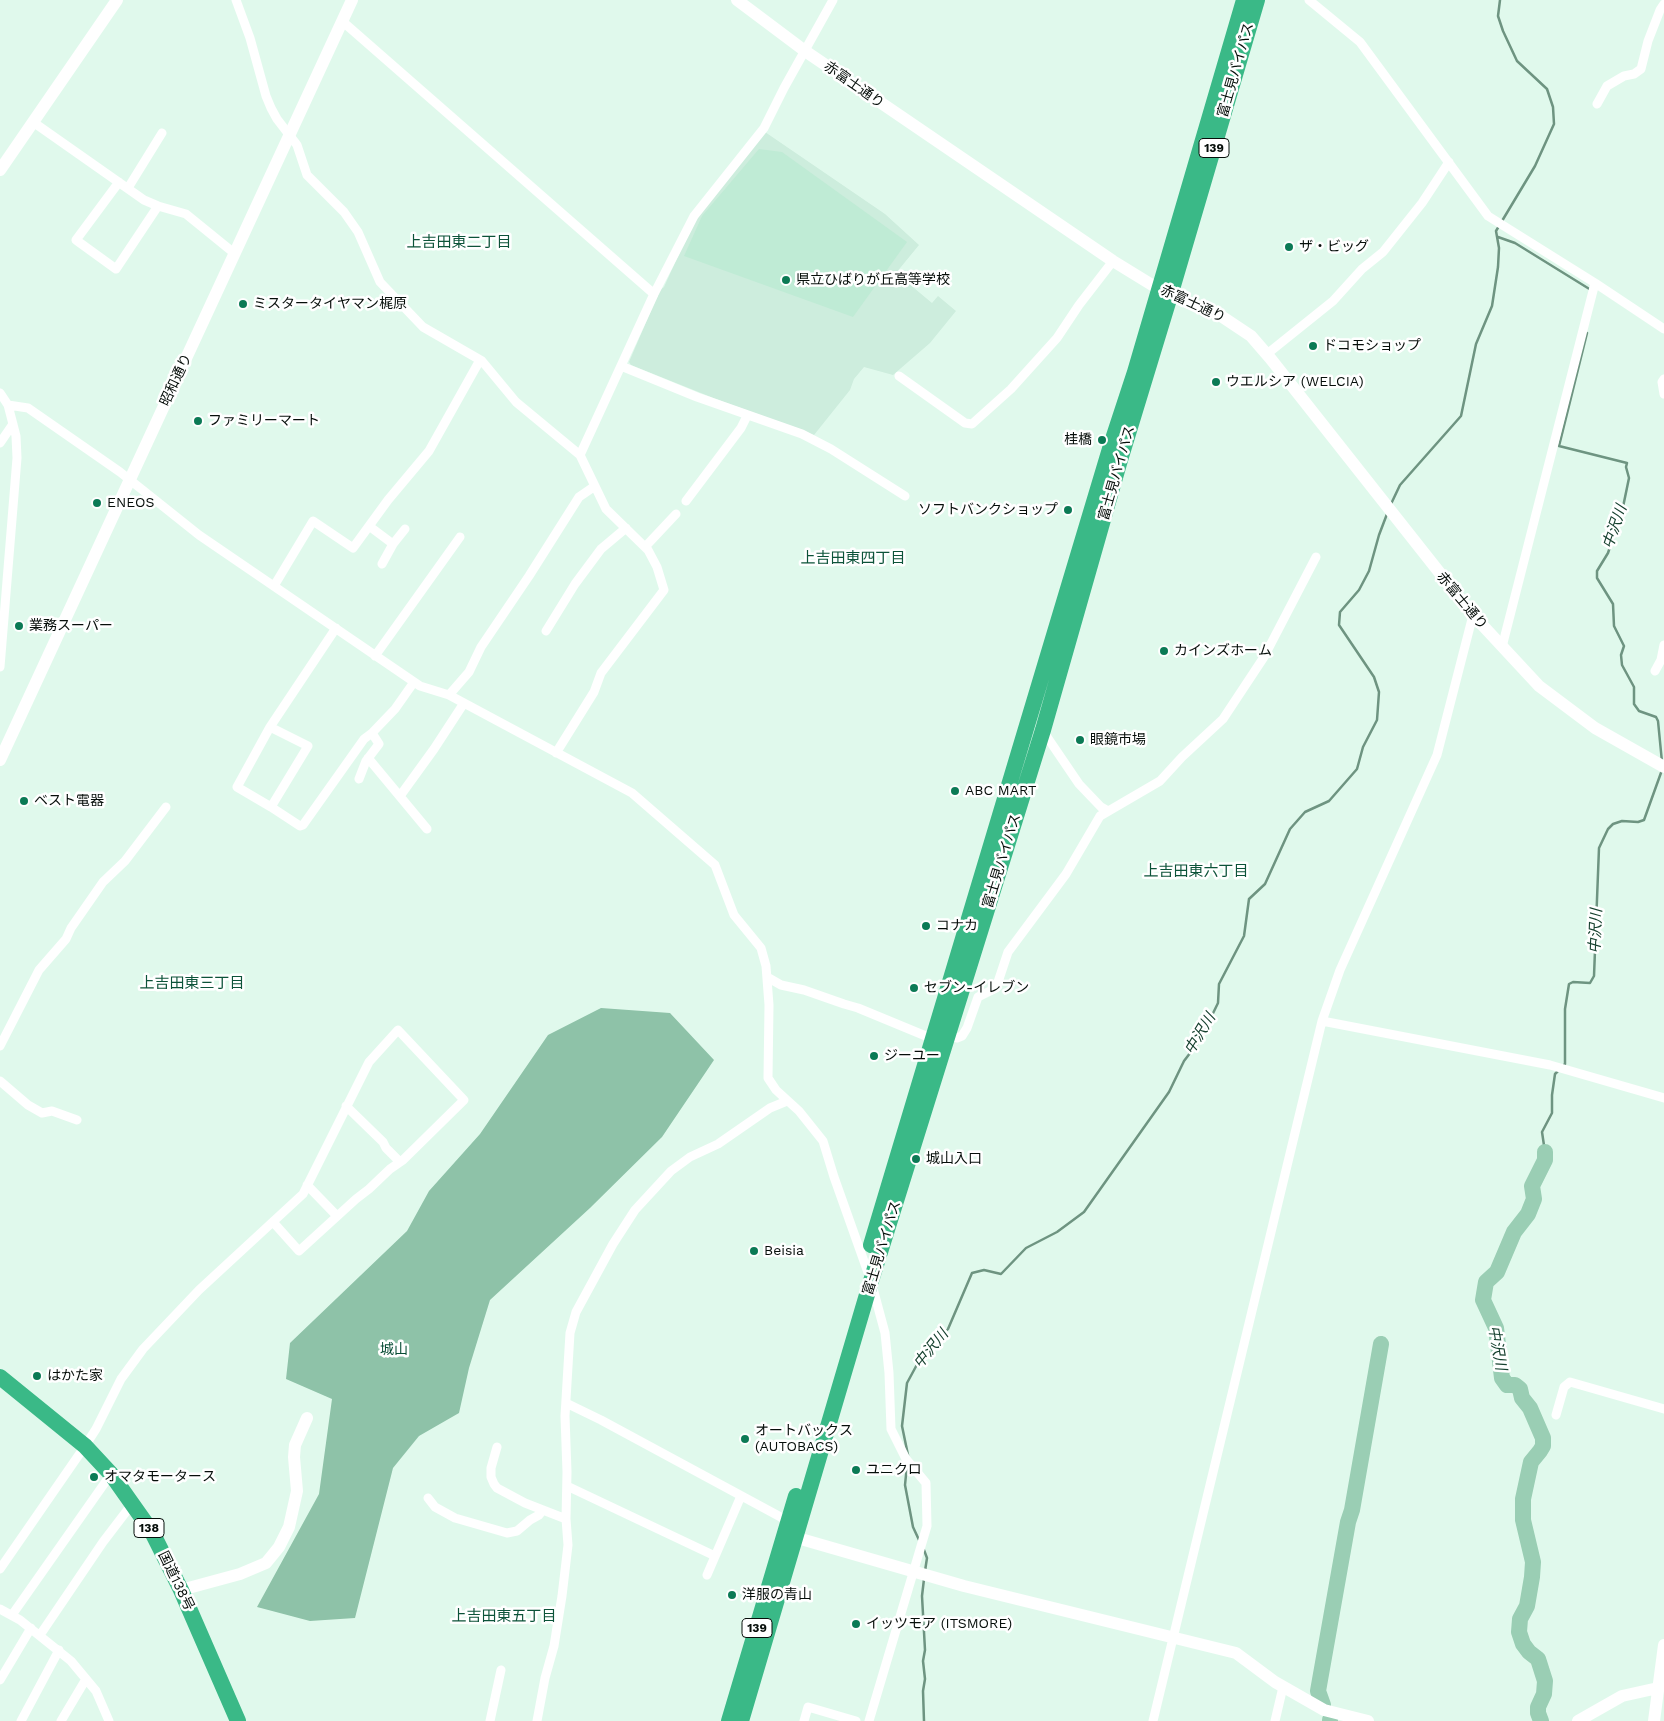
<!DOCTYPE html>
<html>
<head>
<meta charset="utf-8">
<style>
  body { margin:0 }
  canvas { display:block; background:#e0f9ec }
</style>
</head>
<body>
<canvas width="1664" height="1721"></canvas>
<script>
const ctx = document.querySelector('canvas').getContext('2d');
ctx.lineJoin = 'round';
function fill(path, color) { ctx.fillStyle = color; ctx.fill(path, 'evenodd'); }
const poly = rows => new Path2D(rows.map(r => 'M' + r).join(''));
function trace(path, color, width, dash) { ctx.strokeStyle = color; ctx.lineWidth = width; ctx.lineCap = dash ? 'butt' : 'round'; ctx.setLineDash(dash || []); ctx.stroke(path); }
function drawText(font, color, halo, rows, align = 'center') {
  ctx.font = font + ' "Work Sans","Noto Sans JP",sans-serif'; ctx.lineWidth = 5; ctx.setLineDash([]); ctx.textBaseline = 'middle'; ctx.strokeStyle = halo; ctx.fillStyle = color; for (const [text, x, y, turn = 0] of rows) {
    ctx.save(); ctx.translate(x, y); ctx.rotate((+turn || 0) * Math.PI / 180); ctx.textAlign = isNaN(turn) ? turn : align; if (halo) ctx.strokeText(text, 0, 0); ctx.fillText(text, 0, 0); ctx.restore();
  }
}
fill(poly([
  [765,132,885,214,919,245,896,273,932,303,938,296,956,311,930,343,893,375,864,367,854,379,850,390,814,435,716,399,631,365,629,362,660,290,664,287,689,232,700,214]
]), '#cdeddd');
fill(poly([
  [759,149,782,152,907,242,853,317,684,256,702,216]
]), '#bfebd5');
fill(poly([
  [601,1008,670,1013,714,1060,662,1137,590,1208,490,1300,469,1368,459,1413,419,1436,393,1468,355,1618,310,1621,257,1607,319,1494,332,1399,286,1379,290,1343,407,1231,429,1191,480,1134,548,1035]
]), '#8ec2a8');
trace(poly([
  [1500,0,1498,16,1503,31,1517,61,1547,89,1553,107,1554,124,1535,166,1502,221],
  [1498,237,1515,243,1591,290],
  [1587,333,1559,446,1627,463,1626,467,1629,478,1623,507,1608,553,1597,571,1597,578,1613,604,1614,626,1624,646,1621,655,1622,665,1634,687,1634,704,1639,711,1656,717,1658,721,1662,762],
  [1391,504,1400,485,1461,416,1476,344,1492,306,1498,267,1499,248,1496,231,1499,226],
  [1563,1066,1565,1064,1565,1009,1569,984,1573,982,1590,983,1594,976,1599,848,1608,829,1613,824,1622,821,1638,822,1644,820,1662,770],
  [1545,1152,1542,1132,1552,1113,1552,1095,1555,1074,1559,1070],
  [908,1455,902,1426,907,1383,920,1359,948,1329,972,1273,984,1270,1001,1274,1026,1248,1057,1232,1084,1212,1169,1092,1184,1061,1200,1040,1218,1003,1219,984,1244,936,1249,899,1265,884,1290,829,1305,812,1329,801,1357,769,1363,747,1377,720,1379,692,1374,677,1339,625,1340,612,1359,590,1369,571,1379,535,1387,514],
  [907,1465,905,1485,913,1527,919,1540],
  [924,1550,927,1558,925,1571],
  [924,1721,923,1691,925,1679,923,1661,925,1650,922,1596,924,1579]
]), '#6e9481', 2.5);
trace(poly([
  [1323,1705,1318,1691,1348,1522,1352,1510,1381,1344],
  [1330,1721,1330,1720],
  [1541,1721,1538,1713,1538,1707,1544,1694,1545,1681,1538,1659,1529,1652,1523,1644,1519,1632,1520,1619,1527,1606,1532,1577,1533,1562,1523,1520,1523,1499,1531,1462,1540,1451,1543,1446,1543,1438,1530,1408,1522,1398,1520,1389,1515,1385,1507,1385,1502,1378,1496,1328,1483,1300,1486,1282,1497,1272,1514,1232,1528,1214,1534,1199,1532,1186,1545,1160,1545,1152]
]), '#9aceb4', 16);
trace(poly([
  [236,0,250,38,266,96,271,108,277,119,297,145,307,175,344,212,358,232,380,282,423,327,482,361,516,402,580,455,606,509,648,550,657,567,664,590,601,673,594,692,556,753],
  [1309,0,1360,42,1488,216,1595,283,1664,329],
  [342,21,654,294],
  [1597,104,1607,86,1624,76,1634,74,1641,69,1648,41,1660,10,1664,4],
  [33,122,144,200,158,206,186,214,234,253],
  [119,182,76,240,116,269,158,206],
  [128,188,162,133],
  [1267,354,1333,301,1362,269,1383,252,1422,203,1449,162],
  [621,366,697,397,802,434,831,449,905,496],
  [899,376,965,423,972,424,1011,389,1057,338,1079,305,1113,261],
  [1664,379,1662,382,1664,394],
  [0,393,8,405,16,436,17,458,0,667],
  [8,405,28,408,120,472,199,535,420,686,449,695,632,793,715,865,734,915,761,948,766,966,769,1005,768,1078,776,1090,799,1111,823,1141,834,1177,871,1281,885,1333,889,1373,891,1429,906,1459,926,1483,927,1526,869,1721],
  [0,443,13,424],
  [580,455,654,294,694,216,764,128,784,88,833,0],
  [686,501,741,428,747,416],
  [369,526,393,544],
  [645,547,676,514],
  [382,564,393,544,405,529],
  [274,586,313,521,353,548,388,500,429,451,480,360],
  [546,631,575,584,601,549,626,528],
  [1502,647,1595,283],
  [375,656,460,537],
  [1655,671,1661,660,1664,645],
  [449,695,469,672,481,647,529,576,579,497,595,486],
  [270,727,308,746,271,807,237,787,270,727,336,628],
  [1043,731,1079,784,1101,807,1108,811],
  [368,758,427,829],
  [359,779,366,761,379,744,372,733],
  [400,796,434,749,464,703],
  [271,807,300,826,303,825,364,739,372,733,395,709,414,682],
  [767,977,781,985,804,990,844,1004,858,1008,933,1039],
  [1322,1021,1550,1065,1664,1098],
  [948,1035,957,1038,962,1036,967,1028,978,997,996,988,1008,952,1066,874,1100,816,1160,781,1182,757,1223,719,1264,657,1316,557],
  [0,1046,39,970,66,939,71,928,103,882,125,861,166,807],
  [0,1081,28,1105,42,1113,52,1111,77,1120],
  [346,1106,383,1142,386,1148,400,1162],
  [307,1185,337,1216],
  [566,1403,601,1420,788,1521],
  [1556,1415,1564,1387,1570,1382,1664,1409],
  [497,1447,491,1468,491,1477,494,1484,497,1488,525,1503,566,1519],
  [567,1486,715,1556],
  [428,1498,435,1507,455,1518,507,1533,517,1531,530,1520,539,1515,543,1510],
  [0,1569,85,1446,96,1429,121,1379,143,1349,199,1290,303,1194,369,1062,398,1030,464,1100,403,1160,390,1169,369,1189,356,1199,299,1251,273,1222],
  [707,1575,741,1496],
  [0,1609,20,1620,71,1661,96,1691,109,1721],
  [12,1615,111,1474],
  [40,1635,103,1542,132,1504],
  [0,1680,31,1628],
  [21,1721,59,1650],
  [61,1721,86,1679],
  [490,1721,501,1670],
  [537,1721,545,1678,554,1646,562,1596,568,1545,566,1519,567,1472,565,1416,570,1333,576,1312,613,1244,635,1210,671,1171,690,1157,718,1144,770,1108,787,1101],
  [804,1721,808,1707,856,1721],
  [1153,1721,1322,1021,1340,970,1437,755,1473,615],
  [1275,1721,1283,1687]
]), '#fff', 9);
trace(poly([
  [737,0,805,51,1113,261,1170,296,1218,314,1251,336,1270,358,1473,615,1539,686,1595,728,1664,767],
  [0,170,117,0],
  [0,760,352,0],
  [787,1535,964,1586,1236,1653,1275,1682,1324,1710,1368,1721],
  [181,1590,240,1574,266,1563,279,1547,289,1527,297,1491,294,1457,295,1445,307,1418],
  [1578,1721,1622,1696,1658,1688],
  [1654,1721,1664,1645]
]), '#fff', 12);
trace(poly([
  [871,1245,1112,442,1135,372,1244,0],
  [0,1377,85,1446,111,1474,152,1532,181,1590,238,1721],
  [729,1721,796,1496],
  [741,1721,871,1281,1043,730,1120,460,1170,296,1257,0]
]), '#3ab987', 16);
for (const [x, y, r, color] of [
  [1289,247,5,"#0b7a55"],
  [786,280,5,"#0b7a55"],
  [243,304,5,"#0b7a55"],
  [1313,346,5,"#0b7a55"],
  [1216,382,5,"#0b7a55"],
  [198,421,5,"#0b7a55"],
  [1102,440,5,"#0b7a55"],
  [97,503,5,"#0b7a55"],
  [1068,510,5,"#0b7a55"],
  [19,626,5,"#0b7a55"],
  [1164,651,5,"#0b7a55"],
  [1080,740,5,"#0b7a55"],
  [955,791,5,"#0b7a55"],
  [24,801,5,"#0b7a55"],
  [926,926,5,"#0b7a55"],
  [914,988,5,"#0b7a55"],
  [874,1056,5,"#0b7a55"],
  [916,1159,5,"#0b7a55"],
  [754,1251,5,"#0b7a55"],
  [37,1376,5,"#0b7a55"],
  [745,1439,5,"#0b7a55"],
  [856,1470,5,"#0b7a55"],
  [94,1477,5,"#0b7a55"],
  [732,1595,5,"#0b7a55"],
  [856,1624,5,"#0b7a55"]
]) { const dot = new Path2D(); dot.arc(x, y, r, 0, 2 * Math.PI); ctx.fillStyle = color; ctx.fill(dot); trace(dot, '#fff', 2); }
for (const [x, y, w] of [
  [1214,148,30],
  [149,1528,30],
  [757,1628,30]
]) { const box = new Path2D(); box.roundRect(x - w / 2, y - 9.5, w, 19, 4); ctx.fillStyle = '#fff'; ctx.fill(box); trace(box, '#060e0a', 1); }
drawText('bold 12px', '#060e0a', null, [
  ["139",1214,148],
  ["138",149,1528],
  ["139",757,1628]
]);
drawText('14px', '#060e0a', '#fff', [
  ["富士見バイパス",1236,70,-74],
  ["赤富士通り",854,85,35],
  ["赤富士通り",1193,304,25],
  ["昭和通り",176,380,-65],
  ["富士見バイパス",1117,473,-74],
  ["赤富士通り",1462,601,50],
  ["富士見バイパス",1002,861,-73],
  ["富士見バイパス",882,1248,-73],
  ["国道138号",176,1581,64]
]);
drawText('14px', '#060e0a', '#fff', [
  ["ザ・ビッグ",1299,247],
  ["県立ひばりが丘高等学校",796,280],
  ["ミスタータイヤマン梶原",253,304],
  ["ドコモショップ",1323,346],
  ["ウエルシア (WELCIA)",1226,382],
  ["ファミリーマート",208,421],
  ["桂橋",1092,440,"right"],
  ["ENEOS",107,503],
  ["ソフトバンクショップ",1058,510,"right"],
  ["業務スーパー",29,626],
  ["カインズホーム",1174,651],
  ["眼鏡市場",1090,740],
  ["ABC MART",965,791],
  ["ベスト電器",34,801],
  ["コナカ",936,926],
  ["セブン-イレブン",924,988],
  ["ジーユー",884,1056],
  ["城山入口",926,1159],
  ["Beisia",764,1251],
  ["はかた家",47,1376],
  ["オートバックス",755,1431],
  ["(AUTOBACS)",755,1447],
  ["ユニクロ",866,1470],
  ["オマタモータース",104,1477],
  ["洋服の青山",742,1595],
  ["イッツモア (ITSMORE)",866,1624]
], 'left');
drawText('14px', '#074c34', '#fff', [
  ["城山",394,1350]
]);
drawText('15px', '#0c5339', '#fff', [
  ["上吉田東二丁目",459,243],
  ["上吉田東四丁目",853,559],
  ["上吉田東六丁目",1196,872],
  ["上吉田東三丁目",192,984],
  ["上吉田東五丁目",504,1617]
]);
drawText('italic 15px', '#15402e', '#fff', [
  ["中沢川",1615,527,-71],
  ["中沢川",1596,931,-88],
  ["中沢川",1200,1034,-59],
  ["中沢川",1497,1348,80],
  ["中沢川",931,1349,-51]
]);
</script>
</body>
</html>
